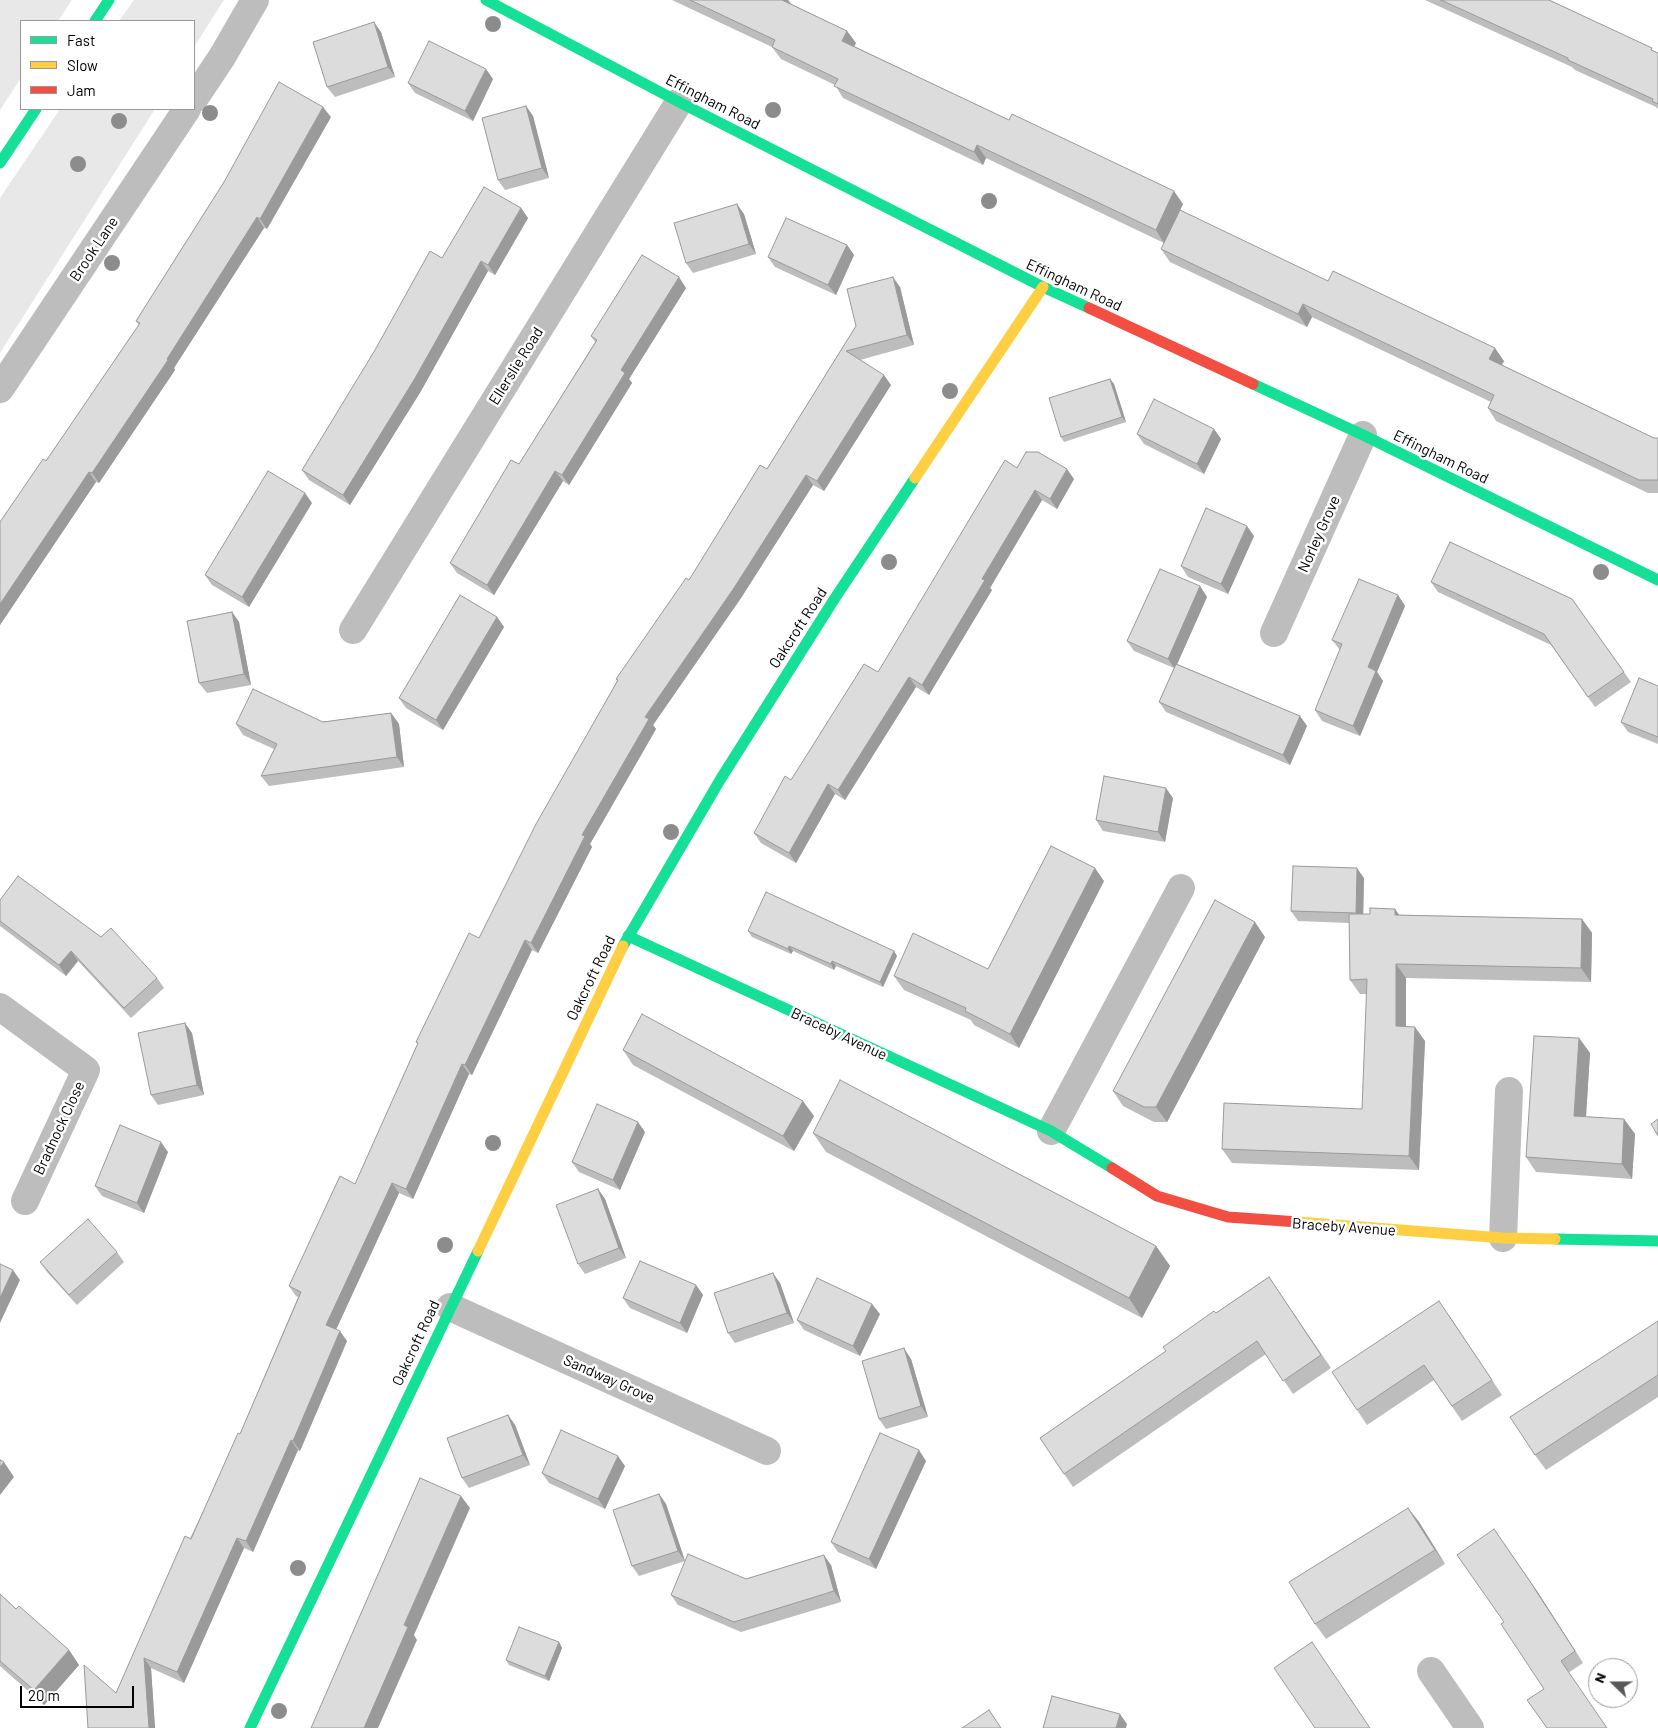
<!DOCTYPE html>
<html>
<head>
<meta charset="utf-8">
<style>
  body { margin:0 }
  #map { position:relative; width:1658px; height:1728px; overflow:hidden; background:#fff; font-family:Barlow,sans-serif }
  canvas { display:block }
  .legend { position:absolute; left:20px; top:20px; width:175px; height:90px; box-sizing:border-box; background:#fff; border:1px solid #999; margin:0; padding:6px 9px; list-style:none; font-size:15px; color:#000 }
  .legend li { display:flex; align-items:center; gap:10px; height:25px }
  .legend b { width:25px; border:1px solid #999 }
  .north { position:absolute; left:1588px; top:1658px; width:50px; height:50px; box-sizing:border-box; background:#fff; border:1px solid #999; border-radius:50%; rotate:292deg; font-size:14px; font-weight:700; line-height:20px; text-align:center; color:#000 }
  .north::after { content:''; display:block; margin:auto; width:18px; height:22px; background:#595959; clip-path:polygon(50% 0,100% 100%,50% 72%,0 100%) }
  .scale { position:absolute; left:20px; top:1686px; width:114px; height:22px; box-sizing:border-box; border:2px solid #000; border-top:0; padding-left:6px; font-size:15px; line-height:18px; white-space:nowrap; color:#000; -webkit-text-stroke:4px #fff; paint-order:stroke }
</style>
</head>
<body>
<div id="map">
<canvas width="1658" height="1728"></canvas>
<ul class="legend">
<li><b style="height:6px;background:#16e098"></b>Fast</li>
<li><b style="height:6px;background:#ffcf43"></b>Slow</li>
<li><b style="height:6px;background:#f24e42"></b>Jam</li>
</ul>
<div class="north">N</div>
<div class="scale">20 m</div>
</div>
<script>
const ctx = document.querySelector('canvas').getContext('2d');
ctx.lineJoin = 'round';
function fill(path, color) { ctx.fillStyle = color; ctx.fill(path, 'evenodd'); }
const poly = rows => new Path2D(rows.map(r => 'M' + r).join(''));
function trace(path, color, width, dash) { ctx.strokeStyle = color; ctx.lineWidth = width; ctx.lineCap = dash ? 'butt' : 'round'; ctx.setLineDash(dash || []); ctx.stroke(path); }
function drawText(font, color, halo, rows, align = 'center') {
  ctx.font = font + ' Barlow,sans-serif'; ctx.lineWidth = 5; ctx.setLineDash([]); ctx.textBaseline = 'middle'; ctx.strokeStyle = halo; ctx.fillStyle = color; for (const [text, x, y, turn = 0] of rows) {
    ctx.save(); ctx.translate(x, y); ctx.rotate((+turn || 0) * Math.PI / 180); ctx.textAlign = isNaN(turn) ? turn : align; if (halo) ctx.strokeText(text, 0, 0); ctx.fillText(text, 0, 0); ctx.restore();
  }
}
fill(poly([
  [0,0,72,0,58,21,21,21,21,78,0,110],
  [134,0,224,0,194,47,194,21,119,21],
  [60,109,155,109,0,353,0,198]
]), '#e8e8e8');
trace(poly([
  [194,99,222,57,255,0],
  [0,389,187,109],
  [353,630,679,102],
  [1274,633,1363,435],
  [0,1007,86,1070,25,1201],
  [1051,1131,1181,888],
  [1503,1238,1509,1091],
  [450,1307,767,1451],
  [1431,1671,1470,1728]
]), '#bdbdbd', 28);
trace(poly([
  [486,0,679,102,1043,287,1089,308],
  [95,21,109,0],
  [0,163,36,109],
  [1253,384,1363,435,1658,580],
  [628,936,1051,1131,1112,1168],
  [623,946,720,780,835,598,915,478],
  [1555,1239,1658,1241],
  [250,1728,478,1251]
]), '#16e098', 11);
trace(poly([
  [915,478,1043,287],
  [1298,1222,1503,1238,1555,1239],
  [478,1251,623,946]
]), '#ffcf43', 11);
trace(poly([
  [1089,308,1253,384],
  [1112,1168,1157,1196,1228,1217,1298,1222]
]), '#f24e42', 11);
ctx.fillStyle = '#8c8c8c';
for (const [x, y] of [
  [493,24],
  [773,110],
  [210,113],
  [119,121],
  [78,164],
  [989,201],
  [112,263],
  [950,391],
  [889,562],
  [1601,572],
  [671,832],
  [493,1143],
  [445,1245],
  [298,1568],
  [279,1711]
]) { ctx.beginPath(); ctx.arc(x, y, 8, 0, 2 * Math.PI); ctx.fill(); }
fill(poly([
  [672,0,788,0,791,4,847,31,856,43,854,46,1183,204,1164,243,986,158,983,165,843,98,835,85,781,59,772,47],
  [1425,0,1549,0,1658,53,1658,109,1656,107,1575,70,1572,67],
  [381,32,395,77,335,97,327,87],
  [493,79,473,121,415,93,408,83],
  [526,106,533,116,549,178,505,190,498,180],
  [331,117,267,229,264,228,174,368,175,370,99,483,96,482,0,625,0,522,46,461,139,325,136,321,224,182],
  [521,208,528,218,495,275,488,271,421,391,350,505,309,480,302,470],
  [744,214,756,254,693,273,686,263],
  [847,245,854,255,836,295,775,267,768,257],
  [1161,249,1328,281,1504,361,1502,365,1654,438,1658,438,1658,493,1648,493,1496,421,1488,408,1491,402,1312,317,1307,327,1170,262],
  [900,287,914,345,860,360,891,385,824,491,813,485,741,598,653,725,656,729,590,844,592,847,538,953,532,950,472,1075,469,1074,413,1199,399,1193,336,1330,347,1341,300,1451,298,1450,253,1552,244,1548,184,1683,151,1668,155,1728,88,1728,116,1693,240,1434,298,1297,296,1296,289,1286,355,1184,418,1044,416,1042,479,938,617,681,616,679,689,580,767,469,856,326],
  [686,288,629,379,632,383,569,485,563,481,494,595,457,573,450,563,519,464,595,342,591,336],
  [1110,379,1114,384,1126,422,1064,442,1061,437],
  [1214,429,1221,439,1204,474,1144,444,1137,434],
  [1017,468,1074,479,1057,509,1042,500,990,588,992,590,929,695,916,687,845,800,835,794,796,863,761,843,754,833,791,780,878,672],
  [312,503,249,607,212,585,205,575],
  [1254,536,1228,594,1188,577,1181,566],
  [1431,582,1572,599,1631,682,1595,707,1551,645,1438,592],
  [1200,586,1207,597,1177,664,1300,716,1307,726,1290,765,1166,712,1159,702,1174,668,1134,651,1127,641],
  [1398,595,1405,606,1377,672,1383,681,1360,736,1322,721,1315,710,1340,650,1332,640],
  [232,612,239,622,251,685,207,693,199,683],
  [497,617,504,627,443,730,406,708,399,698],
  [1658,686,1658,744,1628,732,1621,722],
  [391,713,399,724,404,767,269,786,261,776,274,749,243,735,236,724,323,722],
  [1173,798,1165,842,1103,831,1096,820],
  [1364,878,1363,914,1582,919,1592,933,1591,982,1406,978,1406,1027,1425,1041,1419,1170,1232,1163,1222,1149,1362,1109,1367,994,1360,994,1350,980,1349,923,1298,921,1291,911],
  [1104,881,1019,1048,974,1025,971,1020,904,990,894,976,988,969],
  [0,900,101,937,157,978,164,988,131,1018,78,961,66,976,0,926],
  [748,931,894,951,897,956,883,987,836,966,834,970,793,951,791,954,752,937],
  [1265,937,1167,1122,1154,1122,1123,1106,1113,1091],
  [192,1033,204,1095,158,1105,151,1095],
  [1579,1038,1590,1053,1586,1117,1624,1119,1635,1134,1632,1179,1536,1172,1526,1157],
  [623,1050,814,1116,794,1151,633,1065],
  [645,1132,620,1190,579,1172,572,1162],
  [813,1133,1156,1246,1170,1266,1142,1318,826,1152],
  [168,1152,144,1213,102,1196,95,1186],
  [598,1189,605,1199,626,1258,585,1274,578,1264],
  [117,1252,124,1262,77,1305,47,1272,40,1262],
  [1269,1277,1331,1368,1293,1394,1266,1354,1073,1487,1040,1438,1166,1351,1216,1313],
  [780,1283,794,1323,735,1343,728,1333],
  [696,1285,703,1295,687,1333,630,1308,623,1298],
  [880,1314,860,1356,804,1330,797,1320],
  [1449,1315,1502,1395,1462,1421,1434,1380,1367,1425,1357,1410],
  [1658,1321,1658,1397,1546,1470,1535,1455],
  [911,1359,928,1417,886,1429,879,1419],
  [508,1415,515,1425,530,1465,469,1488,462,1478],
  [926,1461,876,1569,838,1552,831,1542],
  [625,1466,605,1509,549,1483,542,1473],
  [659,1494,666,1504,685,1561,639,1576,632,1566],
  [1408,1508,1419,1522,1445,1564,1326,1639,1315,1624],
  [831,1565,841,1602,741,1632,678,1605,671,1595,746,1579],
  [1537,1591,1583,1663,1544,1689,1504,1622],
  [0,1594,16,1609,69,1650,79,1665,44,1705,0,1666],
  [559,1642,562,1648,549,1681,509,1665,506,1660]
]), '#bdbdbd');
fill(poly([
  [780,0,788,0,791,4],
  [374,22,381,32,395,77,388,67],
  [847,31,856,43,851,53,842,41],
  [486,69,493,79,473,121,465,111],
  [526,106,533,116,549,178,542,168],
  [323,107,331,117,267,229,260,219],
  [977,145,986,158,983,165,974,152],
  [1174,191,1183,204,1164,243,1156,230],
  [737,204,744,214,756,254,749,244],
  [521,208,528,218,495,275,488,265],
  [257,217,264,228,174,368,175,370,99,483,92,473,167,359],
  [847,245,854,255,836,295,828,285],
  [481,261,488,271,421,391,350,505,343,495],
  [679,277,686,288,629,379,632,383,569,485,562,475,621,370],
  [893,277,900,287,914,345,907,335],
  [1303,304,1312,317,1307,327,1298,314],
  [1495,348,1504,361,1498,372,1489,359],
  [884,375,891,385,824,491,817,481],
  [1110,379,1114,384,1126,422,1122,417],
  [1214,429,1221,439,1204,474,1197,464],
  [1067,469,1074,479,1057,509,1050,499],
  [555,471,563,481,494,595,487,585],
  [89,472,96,482,0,625,0,604],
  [806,475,813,485,741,598,653,725,656,729,590,844,592,847,538,953,531,943,582,835,645,717],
  [1035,490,1042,500,990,588,992,590,929,695,922,685,982,579],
  [305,493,312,503,249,607,242,597],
  [1247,526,1254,536,1228,594,1221,584],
  [1200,586,1207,597,1175,669,1168,659],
  [1398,595,1405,606,1377,672,1383,681,1360,736,1353,726,1368,667],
  [232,612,239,622,251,685,244,674],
  [497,617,504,627,443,730,436,720],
  [909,677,916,687,845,800,838,790],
  [391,713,399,724,404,767,397,757],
  [1300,716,1307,726,1290,765,1283,755],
  [828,784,835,794,796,863,789,853],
  [1166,788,1173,798,1165,842,1158,832],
  [1095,868,1104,881,1019,1048,1010,1034],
  [1357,868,1364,878,1363,923,1356,913],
  [1395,909,1405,923,1395,915],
  [1582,919,1592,933,1591,982,1581,968],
  [1255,922,1265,937,1167,1122,1156,1107],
  [525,940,532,950,472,1075,465,1065],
  [789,946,793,951,791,954,788,949],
  [71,951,78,961,66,976,59,965],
  [894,951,897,956,883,987,880,982],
  [832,961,836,966,834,970,831,964],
  [1396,964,1406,978,1406,1040,1396,1026],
  [185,1023,192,1033,204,1095,197,1085],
  [1415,1027,1425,1041,1419,1170,1409,1156],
  [1579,1038,1590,1053,1585,1131,1574,1116],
  [462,1064,469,1074,413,1199,406,1189],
  [803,1101,814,1116,794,1151,783,1136],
  [1624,1119,1635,1134,1632,1179,1622,1164],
  [638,1122,645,1132,620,1190,613,1180],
  [161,1142,168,1152,144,1213,137,1203],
  [392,1183,399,1193,333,1336,326,1325],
  [598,1189,605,1199,626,1258,619,1248],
  [1156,1246,1170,1266,1142,1318,1129,1298],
  [13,1270,20,1280,0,1323,0,1298],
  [773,1273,780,1283,794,1323,787,1313],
  [696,1285,703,1295,687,1333,680,1323],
  [872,1304,880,1314,860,1356,853,1346],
  [340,1331,347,1341,300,1451,293,1441],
  [904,1348,911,1359,928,1417,921,1406],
  [508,1415,515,1425,530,1465,523,1455],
  [291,1440,298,1450,253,1552,246,1541],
  [919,1450,926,1461,876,1569,869,1559],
  [618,1456,625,1466,605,1509,598,1499],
  [4,1462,14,1477,0,1495,0,1467],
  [659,1494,666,1504,685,1561,678,1551],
  [461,1496,470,1508,414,1635,417,1640,378,1728,364,1728,404,1625],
  [1408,1508,1419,1522,1445,1564,1435,1550],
  [1494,1529,1537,1591,1583,1663,1575,1651],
  [237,1538,244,1548,184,1683,177,1672],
  [824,1555,831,1565,841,1602,834,1591],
  [559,1642,562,1648,549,1681,545,1676],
  [69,1650,79,1665,44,1705,34,1690],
  [144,1658,151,1668,155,1728,149,1728],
  [1120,1714,1127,1724,1126,1728,1116,1728]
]), '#9a9a9a');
const building = poly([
  [690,0,782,0,847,31,842,41,1009,120,1012,114,1174,191,1156,230,977,145,974,152,834,86,838,79,772,47,775,40,690,0],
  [1441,0,1549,0,1652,48,1651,50,1658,53,1658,104,1652,101,1653,99,1568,60,1568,58,1441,0],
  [374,22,388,67,327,87,313,42,374,22],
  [429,41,486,69,465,111,408,83,429,41],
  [279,82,323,107,260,219,257,217,167,359,168,360,92,473,89,472,0,604,0,522,43,459,46,461,140,323,136,321,224,182,279,82],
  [526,106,542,168,498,180,482,118,526,106],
  [484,187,521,208,488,265,481,261,414,380,343,495,302,470,375,350,430,251,442,258,484,187],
  [737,204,749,244,686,263,674,223,737,204],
  [1180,210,1328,281,1333,271,1495,348,1489,359,1654,438,1658,438,1658,480,1639,480,1488,408,1494,395,1303,304,1298,314,1161,249,1180,210],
  [786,218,847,245,828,285,768,257,786,218],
  [642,255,679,277,621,370,625,373,562,475,555,471,487,585,450,563,511,460,519,464,597,340,591,336,642,255],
  [893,277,907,335,846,351,884,375,817,481,806,475,734,588,645,717,649,719,582,835,585,836,531,943,525,940,465,1065,462,1064,406,1189,392,1183,326,1325,340,1331,293,1441,291,1440,246,1541,237,1538,177,1672,144,1658,149,1728,88,1728,84,1665,116,1693,185,1536,191,1539,238,1433,240,1434,301,1292,289,1286,340,1176,355,1184,418,1043,416,1042,469,933,479,938,536,824,618,680,616,679,686,578,689,580,760,465,767,469,856,326,847,289,893,277],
  [1110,379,1122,417,1061,437,1049,398,1110,379],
  [1154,399,1214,429,1197,464,1137,434,1154,399],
  [1026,452,1038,452,1067,469,1050,499,1035,490,982,579,985,580,922,685,909,677,838,790,828,784,789,853,754,833,785,776,791,780,864,664,878,672,1005,460,1017,468,1026,452],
  [268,471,305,493,242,597,205,575,268,471],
  [1206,508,1247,526,1221,584,1181,566,1206,508],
  [1450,542,1572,599,1624,672,1588,697,1544,634,1431,582,1450,542],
  [1160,569,1200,586,1168,659,1127,641,1160,569],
  [1359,579,1398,595,1368,667,1376,671,1353,726,1315,710,1342,644,1332,640,1359,579],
  [460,595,497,617,436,720,399,698,460,595],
  [232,612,244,674,199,683,187,621,232,612],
  [1176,664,1300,716,1283,755,1159,702,1176,664],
  [1639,678,1658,686,1658,737,1621,722,1639,678],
  [253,689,323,722,391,713,397,757,261,776,277,744,236,724,253,689],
  [1104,776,1166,788,1158,832,1096,820,1104,776],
  [1051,846,1095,868,1010,1034,965,1011,966,1008,894,976,913,933,988,969,1051,846],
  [1293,866,1357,868,1356,913,1291,911,1293,866],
  [18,876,101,937,111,928,157,978,124,1008,71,951,59,965,0,921,0,900,18,876],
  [766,892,894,951,880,982,832,961,831,964,789,946,788,949,748,931,766,892],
  [1215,900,1255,922,1156,1107,1144,1107,1113,1091,1215,900],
  [1370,908,1395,909,1395,915,1582,919,1581,968,1396,964,1396,1026,1415,1027,1409,1156,1222,1149,1224,1103,1362,1109,1367,979,1350,980,1349,914,1370,914,1370,908],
  [642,1014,803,1101,783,1136,623,1050,642,1014],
  [185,1023,197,1085,151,1095,138,1033,185,1023],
  [1534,1036,1579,1038,1574,1116,1624,1119,1622,1164,1526,1157,1534,1036],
  [840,1080,1156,1246,1129,1298,813,1133,840,1080],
  [597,1104,638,1122,613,1180,572,1162,597,1104],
  [1658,1119,1658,1136,1651,1124,1658,1119],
  [120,1125,161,1142,137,1203,95,1186,120,1125],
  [598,1189,619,1248,578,1264,556,1205,598,1189],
  [88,1219,117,1252,69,1295,40,1262,88,1219],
  [640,1261,696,1285,680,1323,623,1298,640,1261],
  [0,1264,13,1270,0,1298,0,1264],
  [773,1273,787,1313,728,1333,714,1293,773,1273],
  [1269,1277,1321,1355,1283,1381,1257,1341,1064,1474,1040,1438,1166,1351,1163,1347,1214,1311,1216,1313,1269,1277],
  [817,1278,872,1304,853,1346,797,1320,817,1278],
  [1439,1301,1492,1380,1452,1406,1424,1365,1357,1410,1332,1372,1439,1301],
  [1658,1321,1658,1375,1535,1455,1510,1417,1658,1321],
  [904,1348,921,1406,879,1419,862,1361,904,1348],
  [508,1415,523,1455,462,1478,447,1438,508,1415],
  [561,1430,618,1456,598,1499,542,1473,561,1430],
  [880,1433,919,1450,869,1559,831,1542,880,1433],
  [0,1460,4,1462,0,1467,0,1460],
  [420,1478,461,1496,404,1625,408,1627,364,1728,311,1728,420,1478],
  [659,1494,678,1551,632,1566,613,1510,659,1494],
  [1408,1508,1435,1550,1315,1624,1289,1582,1408,1508],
  [1494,1529,1529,1580,1575,1651,1561,1661,1607,1728,1547,1728,1527,1700,1544,1689,1501,1624,1504,1622,1457,1555,1494,1529],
  [688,1554,746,1579,824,1555,834,1591,734,1622,671,1595,688,1554],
  [0,1594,16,1609,19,1606,69,1650,34,1690,0,1661,0,1594],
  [519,1627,559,1642,545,1676,506,1660,519,1627],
  [1312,1642,1370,1728,1315,1728,1274,1668,1312,1642],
  [1052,1696,1120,1714,1116,1728,1043,1728,1052,1696],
  [989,1710,1001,1728,962,1728,989,1710]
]);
fill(building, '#dcdcdc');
trace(building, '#9a9a9a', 1);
drawText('15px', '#000', '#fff', [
  ["Effingham Road",713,102,27],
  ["Brook Lane",94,249,-56],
  ["Effingham Road",1074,285,25],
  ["Ellerslie Road",516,366,-58],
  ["Effingham Road",1441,457,26],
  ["Norley Grove",1319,534,-66],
  ["Oakcroft Road",798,628,-57],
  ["Oakcroft Road",591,978,-64],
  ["Braceby Avenue",839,1034,25],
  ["Bradnock Close",59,1128,-65],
  ["Braceby Avenue",1344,1227,4],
  ["Oakcroft Road",416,1343,-65],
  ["Sandway Grove",609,1379,24]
]);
</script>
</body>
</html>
